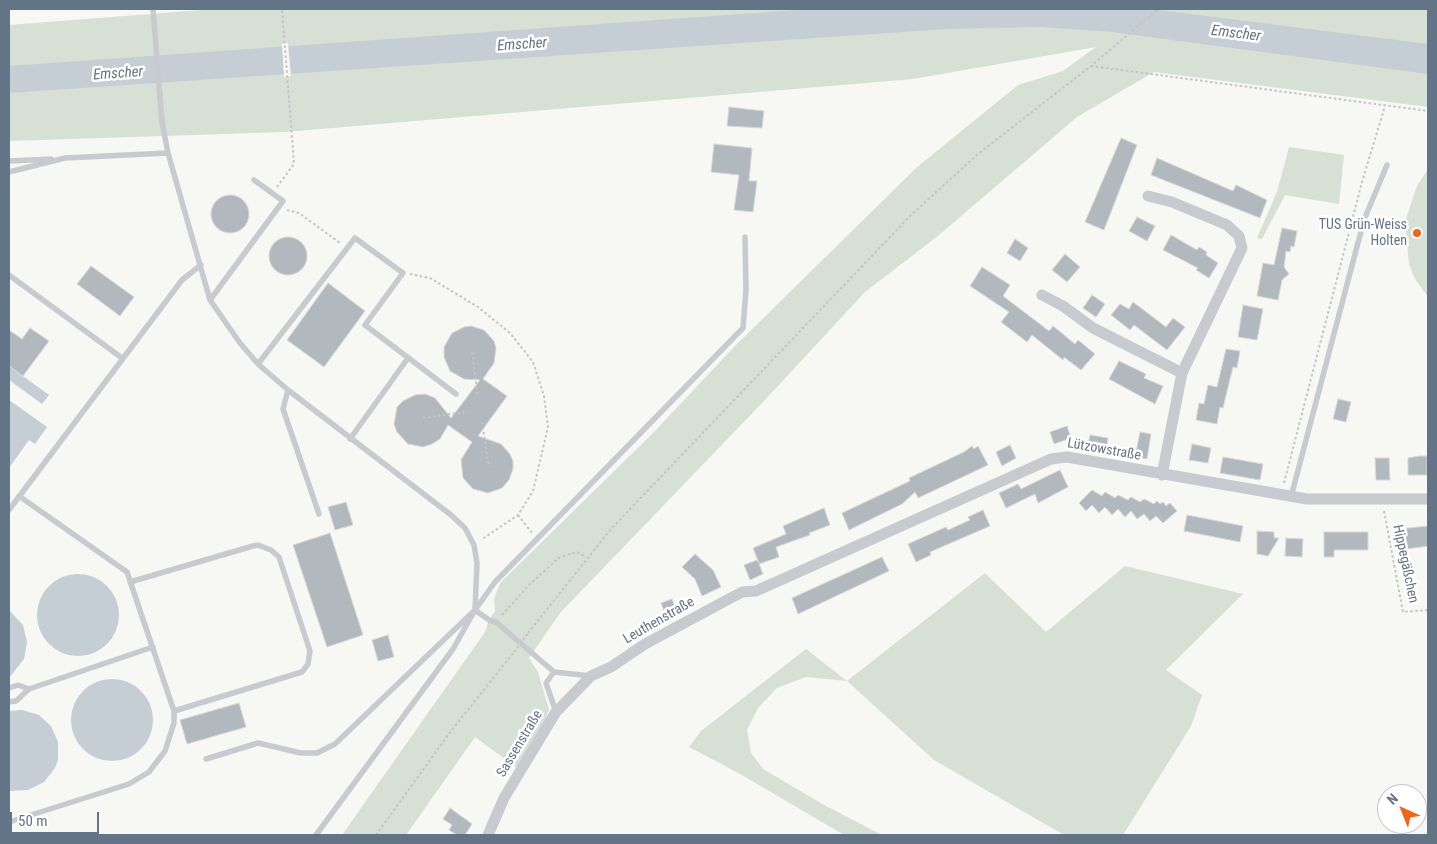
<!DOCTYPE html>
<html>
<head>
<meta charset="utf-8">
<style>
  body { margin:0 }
  #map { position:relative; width:1437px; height:844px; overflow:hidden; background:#f7f7f4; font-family:"Roboto Condensed",sans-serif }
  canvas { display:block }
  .frame { position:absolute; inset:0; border:10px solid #647487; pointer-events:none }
  .north { position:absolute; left:1377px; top:784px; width:50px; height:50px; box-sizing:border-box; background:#fff; border:1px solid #c1c7cf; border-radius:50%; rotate:316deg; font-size:14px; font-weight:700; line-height:20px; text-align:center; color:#647487 }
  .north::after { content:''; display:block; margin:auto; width:18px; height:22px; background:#f1641a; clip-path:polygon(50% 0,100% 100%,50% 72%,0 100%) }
  .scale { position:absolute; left:10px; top:812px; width:89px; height:22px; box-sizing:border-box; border:2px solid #647487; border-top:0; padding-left:6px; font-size:15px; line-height:18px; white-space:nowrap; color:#647487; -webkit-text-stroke:4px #fff; paint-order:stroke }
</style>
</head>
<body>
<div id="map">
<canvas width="1437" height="844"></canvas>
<div class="frame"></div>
<div class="north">N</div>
<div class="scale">50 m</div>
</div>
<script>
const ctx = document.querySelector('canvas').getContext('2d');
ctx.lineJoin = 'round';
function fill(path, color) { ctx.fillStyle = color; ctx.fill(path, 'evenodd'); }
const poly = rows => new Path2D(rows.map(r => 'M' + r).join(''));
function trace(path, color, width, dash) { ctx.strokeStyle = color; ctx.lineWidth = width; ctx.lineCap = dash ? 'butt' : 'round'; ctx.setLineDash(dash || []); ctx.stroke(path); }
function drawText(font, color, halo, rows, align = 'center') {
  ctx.font = font + ' "Roboto Condensed",sans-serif'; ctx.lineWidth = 5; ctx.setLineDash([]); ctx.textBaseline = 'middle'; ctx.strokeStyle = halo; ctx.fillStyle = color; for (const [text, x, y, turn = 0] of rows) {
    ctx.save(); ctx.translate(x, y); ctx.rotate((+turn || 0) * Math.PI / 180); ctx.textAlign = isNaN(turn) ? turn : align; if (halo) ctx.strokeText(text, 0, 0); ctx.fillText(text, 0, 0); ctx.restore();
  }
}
fill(poly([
  [214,9,1428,9,1428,107,1154,72,1077,117,939,235,865,292,764,401,560,613,529,658,538,672,549,710,543,726,517,768,475,737,406,835,342,835,485,632,489,620,495,611,494,599,500,583,653,433,734,347,916,168,1018,85,1063,71,1096,47,913,79,285,132,9,141,9,25],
  [1289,147,1344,155,1339,204,1285,195,1262,239,1257,238,1277,192],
  [1428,169,1428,297,1415,279,1409,264,1405,222,1417,186],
  [1125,566,1243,594,1166,670,1202,695,1191,726,1123,835,1064,835,934,760,847,681,806,677,777,688,758,708,747,730,751,753,763,769,824,805,882,835,844,835,742,775,689,747,701,731,806,649,847,681,985,573,1046,632]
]), '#d7e0d4');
fill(poly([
  [811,9,1151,9,1428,44,1428,74,1112,32,1040,27,947,29,9,93,9,66],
  [9,366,49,395,42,404,9,380],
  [9,400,47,427,35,444,29,440,9,468],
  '37 615a41 41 0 1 1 82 0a41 41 0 1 1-82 0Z',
  [9,610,23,625,27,642,24,659,9,678],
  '71 720a41 41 0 1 1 82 0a41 41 0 1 1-82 0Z',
  [22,710,39,715,51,726,58,742,58,760,55,768,44,782,28,790,10,791,9,711]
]), '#c5ced4');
fill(poly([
  [288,43,291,76,284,77,282,44]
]), '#f7f7f4');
const building = poly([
  [729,107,764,111,762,128,727,126,729,107],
  [1121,138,1137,145,1104,230,1085,222,1121,138],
  [714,144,752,148,749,181,757,181,753,212,734,210,739,175,711,172,714,144],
  [1157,158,1233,191,1236,185,1267,200,1260,218,1151,175,1157,158],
  '211 214a19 19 0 1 1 38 0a19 19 0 1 1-38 0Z',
  [1137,217,1155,226,1147,241,1129,231,1137,217],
  [1282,228,1297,231,1294,247,1291,246,1290,252,1286,251,1284,267,1289,274,1282,280,1278,300,1257,296,1263,263,1274,265,1282,228],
  [1171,235,1197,250,1199,247,1207,252,1206,255,1218,263,1209,278,1196,270,1198,268,1163,250,1171,235],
  '269 256a19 19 0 1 1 38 0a19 19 0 1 1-38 0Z',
  [1015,239,1028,248,1020,261,1007,253,1015,239],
  [1065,254,1080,267,1067,282,1052,270,1065,254],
  [91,266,134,297,120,316,77,284,91,266],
  [982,267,1010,285,1003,296,1049,331,1053,326,1075,344,1078,340,1095,354,1081,370,1064,357,1063,360,1032,335,1027,342,1001,322,1009,312,970,286,982,267],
  [328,283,365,311,324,367,287,340,328,283],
  [1092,295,1105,304,1096,317,1083,308,1092,295],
  [1133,302,1166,327,1173,318,1185,327,1167,350,1134,325,1130,330,1111,315,1120,304,1129,309,1133,302],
  [1243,305,1263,309,1257,340,1238,337,1243,305],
  [471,326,484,330,494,341,496,348,494,363,483,379,507,396,478,436,501,444,510,454,513,461,513,469,509,480,502,488,488,493,473,489,463,478,461,460,472,442,448,425,440,439,432,444,423,447,408,444,397,432,394,424,397,407,403,401,415,395,425,394,435,398,451,418,480,380,464,379,450,371,444,357,444,347,452,333,464,327,471,326],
  [30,328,49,341,23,376,9,366,9,330,22,339,30,328],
  [1226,349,1240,351,1237,368,1233,367,1223,408,1220,407,1217,424,1196,420,1199,403,1204,404,1208,385,1217,387,1226,349],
  [1119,361,1146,374,1144,378,1163,386,1155,404,1109,379,1119,361],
  [1338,399,1351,402,1346,422,1333,419,1338,399],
  [1067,426,1071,438,1054,444,1050,432,1067,426],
  [1140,432,1151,434,1147,459,1135,457,1140,432],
  [1090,435,1108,438,1106,453,1087,449,1090,435],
  [1192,444,1211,448,1208,463,1189,460,1192,444],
  [1010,445,1016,458,1002,466,996,452,1010,445],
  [972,446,974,449,978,446,988,465,918,498,915,492,902,504,849,530,842,513,910,481,909,478,964,452,972,446],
  [1419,456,1427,456,1427,475,1408,475,1408,458,1419,456],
  [1223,457,1263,464,1260,480,1220,473,1223,457],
  [1375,458,1389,458,1390,480,1376,480,1375,458],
  [1060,470,1068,487,1038,503,1035,494,1006,508,999,493,1018,484,1021,489,1060,470],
  [1092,490,1102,496,1105,492,1115,498,1118,495,1128,500,1131,497,1140,502,1144,499,1154,504,1157,501,1160,504,1163,502,1166,506,1170,503,1177,511,1163,523,1156,516,1150,521,1144,514,1137,519,1131,511,1125,517,1118,509,1112,515,1105,507,1099,513,1092,505,1086,511,1079,503,1092,490],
  [346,502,353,525,335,530,328,507,346,502],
  [824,508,830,525,809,533,810,535,776,547,779,557,759,564,763,574,750,580,744,565,757,560,759,563,753,548,786,534,783,526,824,508],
  [983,510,990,526,930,552,931,555,916,562,908,544,946,527,948,530,970,520,968,517,983,510],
  [1187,515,1243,526,1240,542,1184,531,1187,515],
  [1428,526,1428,546,1400,550,1398,529,1428,526],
  [1257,531,1274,532,1274,538,1279,538,1268,556,1257,554,1257,531],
  [1324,532,1368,532,1368,550,1334,550,1334,557,1324,557,1324,532],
  [330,533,363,635,327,647,293,545,330,533],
  [1286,538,1303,539,1302,557,1285,556,1286,538],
  [695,554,713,570,721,587,702,596,695,579,682,567,695,554],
  [882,557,889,571,798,614,792,598,882,557],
  [672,599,678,614,667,619,661,603,672,599],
  [388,635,394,657,378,661,372,640,388,635],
  [239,703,246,727,187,744,180,720,239,703],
  [450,808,472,824,465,835,457,835,449,830,452,825,443,819,450,808]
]);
fill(building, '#b2b9be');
trace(building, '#d8d9d6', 1);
trace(poly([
  [1091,66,1428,111],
  [277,187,294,164,282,9],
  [287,210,299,213,340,243],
  [410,274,430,278,478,307,510,333,533,362,544,396,548,427,533,491,518,515,481,540],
  [472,352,478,397],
  [423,418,465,412],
  [482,422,489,467],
  [1284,483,1362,182,1385,106],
  [1384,511,1403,612,1428,610],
  [518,515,532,533],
  [502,615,529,585,560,557,577,552,586,557],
  [528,633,611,529,911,215,978,154,1091,66,1158,9],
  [376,835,451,731,514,652]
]), '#c2c4c6', 2, [2.5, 2.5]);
trace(poly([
  [153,9,162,122,168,153,210,300,240,343,258,364,288,390,451,515,465,528,474,545,477,563,475,610,453,649,316,835],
  [9,161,51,159],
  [9,172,65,158,168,153],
  [9,275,122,358],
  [210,300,283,201,254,180],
  [258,364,355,238,403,273,365,325,456,394],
  [288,390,283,409,319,514],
  [350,439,408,358],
  [1291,497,1364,220,1387,165],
  [9,510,182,280,201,265],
  [130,582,253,546,258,545,271,550,279,557,310,651,308,664,302,672,174,711],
  [475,610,489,620,496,622,554,672],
  [9,688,18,685,29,689,153,647],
  [9,702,16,701,29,689],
  [556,712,546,683,554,672,591,676],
  [206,759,258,743,301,753,317,753,335,744,475,610,495,582,743,328,746,290,745,237],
  [9,822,129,784,149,772,165,751,174,723,174,711,127,572,19,496]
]), '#c7cace', 5.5);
trace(poly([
  [1148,196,1172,202,1227,225,1239,236,1242,248,1182,373,1162,475],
  [1042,295,1063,306,1093,328,1182,373],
  [488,835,504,798,556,712,591,676,611,667,645,644,742,592,756,591,1051,459,1067,457,1307,499,1428,499]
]), '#c7cace', 11);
trace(poly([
  [514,652,528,633]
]), '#c2c4c6', 2, [2.5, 2.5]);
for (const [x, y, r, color] of [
  [1417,233,5,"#f1641a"]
]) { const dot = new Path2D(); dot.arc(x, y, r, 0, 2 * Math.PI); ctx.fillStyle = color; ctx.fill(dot); trace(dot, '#fff', 2); }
drawText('14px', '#647487', '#fff', [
  ["TUS Grün-Weiss",1407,225],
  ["Holten",1407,241]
], 'right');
drawText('14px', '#647487', '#fff', [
  ["Lützowstraße",1104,450,10],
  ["Hippegäßchen",1405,564,78],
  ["Leuthenstraße",659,621,-30],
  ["Sassenstraße",520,744,-59]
]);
drawText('italic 15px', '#5f7683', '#fff', [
  ["Emscher",1236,34,7],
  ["Emscher",522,45,-4],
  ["Emscher",118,74,-4]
]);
</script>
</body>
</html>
